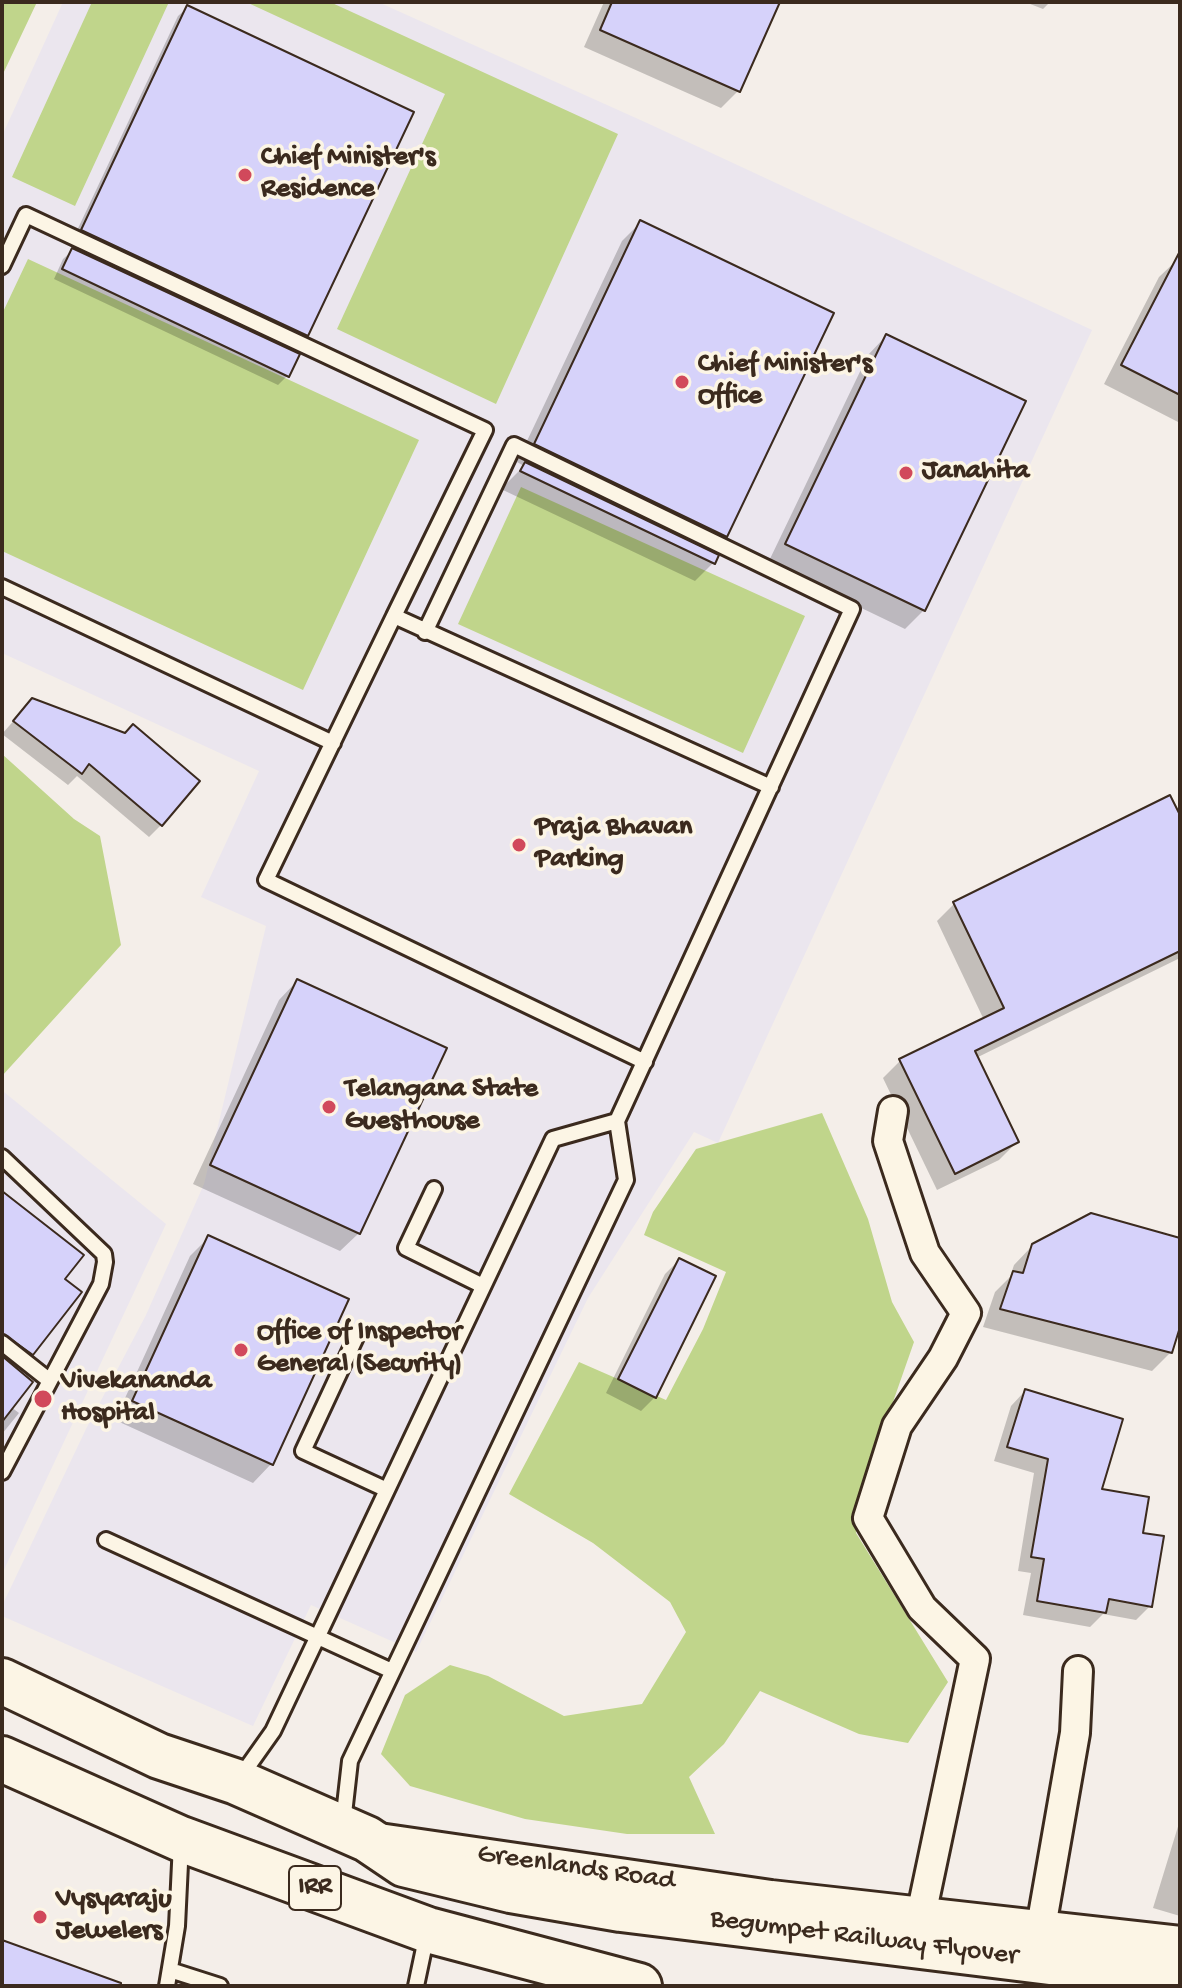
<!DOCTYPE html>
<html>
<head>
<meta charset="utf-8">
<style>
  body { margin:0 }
  #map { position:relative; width:1182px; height:1988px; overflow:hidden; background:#f4eee9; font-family:"Gochi Hand",sans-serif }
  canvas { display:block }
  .frame { position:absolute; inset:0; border:4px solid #3b2a1e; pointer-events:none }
</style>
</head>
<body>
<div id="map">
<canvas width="1182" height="1988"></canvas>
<div class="frame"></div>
</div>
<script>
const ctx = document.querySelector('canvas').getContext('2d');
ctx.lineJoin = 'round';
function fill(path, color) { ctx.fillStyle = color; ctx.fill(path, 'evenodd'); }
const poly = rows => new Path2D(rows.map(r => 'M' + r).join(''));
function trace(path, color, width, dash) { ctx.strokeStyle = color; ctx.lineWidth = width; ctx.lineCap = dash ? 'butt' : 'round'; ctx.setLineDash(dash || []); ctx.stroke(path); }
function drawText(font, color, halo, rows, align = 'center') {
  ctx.font = font + ' "Gochi Hand",sans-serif'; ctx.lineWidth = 7; ctx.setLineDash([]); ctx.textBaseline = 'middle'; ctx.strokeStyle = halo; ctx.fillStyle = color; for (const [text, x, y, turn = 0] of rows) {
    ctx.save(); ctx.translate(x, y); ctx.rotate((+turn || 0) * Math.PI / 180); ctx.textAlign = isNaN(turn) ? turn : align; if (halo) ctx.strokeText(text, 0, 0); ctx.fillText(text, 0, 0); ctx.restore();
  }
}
fill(poly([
  [63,2,378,2,647,123,1092,330,718,1143,694,1132,588,1298,416,1652,311,1605,253,1726,2,1616,2,1606,86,1429,146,1315,204,1184,266,926,201,897,259,771,2,653,2,136],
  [4,1092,166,1224,2,1574,2,1095]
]), '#ebe6ee');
fill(poly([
  [2,2,37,2,2,76],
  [92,2,169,2,75,206,12,177],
  [246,2,330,2,618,134,496,404,337,329,445,94],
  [28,259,419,440,303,690,2,551,2,314],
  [521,487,805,616,743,753,458,624],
  [2,754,74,819,100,836,121,945,2,1076],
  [822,1113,868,1219,892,1302,914,1342,867,1476,856,1533,948,1682,908,1743,859,1734,760,1691,724,1744,689,1777,715,1834,627,1834,525,1819,410,1786,381,1754,405,1695,450,1665,488,1676,564,1716,642,1704,686,1632,670,1602,593,1543,509,1494,579,1362,666,1400,703,1329,726,1272,644,1235,653,1212,696,1149]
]), '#c0d58b');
fill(poly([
  [604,2,778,2,738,91,721,108,584,47],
  [1025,2,1050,2,1043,9],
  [188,7,307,335,297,344,73,239,178,16],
  [640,223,726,536,709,553,713,563,695,581,503,490,507,483,524,466,517,462,622,241],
  [73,250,288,375,278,385,54,279,63,259],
  [1178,259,1180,260,1180,423,1104,384,1159,277],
  [886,336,924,610,905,629,768,563,868,355],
  [32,700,161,825,149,837,77,776,68,785,2,734],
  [1180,819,1180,958,976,1058,1017,1142,999,1160,937,1190,883,1078,900,1061,984,1020,937,921,954,904],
  [297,981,359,1233,340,1251,193,1184,279,1000],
  [2,1194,62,1279,32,1354,16,1370,11,1407,19,1413,2,1434],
  [209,1237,271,1464,253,1483,115,1420,190,1256],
  [1180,1240,1180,1320,1171,1352,1152,1371,983,1327,995,1292,1010,1277,1014,1265,1033,1245],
  [679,1260,655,1397,641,1411,606,1393,665,1274],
  [1025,1391,1100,1490,1141,1534,1150,1606,1136,1620,1103,1614,1090,1627,1023,1615,1031,1573,1018,1571,1034,1473,994,1461,1011,1406],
  [1180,1820,1180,1916,1153,1908]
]), '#0003');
const building = poly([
  [612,2,780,2,740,92,600,30,612,2],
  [187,5,414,112,308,336,81,230,187,5],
  [640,220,834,313,727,537,534,444,640,220],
  [72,248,300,354,289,377,62,269,72,248],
  [1180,251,1180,395,1121,365,1180,251],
  [886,334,1026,401,925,611,785,544,886,334],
  [525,462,719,555,715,564,520,471,525,462],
  [32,698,125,733,133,724,200,781,162,826,89,764,82,774,13,721,32,698],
  [1170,795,1180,815,1180,951,975,1051,1019,1142,955,1174,899,1059,1004,1008,953,902,1170,795],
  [297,979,447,1048,360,1234,210,1165,297,979],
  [2,1191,84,1255,65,1279,82,1292,33,1355,2,1333,2,1191],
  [1091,1213,1180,1238,1180,1327,1172,1353,1000,1309,1013,1271,1023,1273,1032,1244,1091,1213],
  [208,1235,349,1299,273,1465,132,1401,208,1235],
  [679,1258,716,1276,656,1398,618,1379,679,1258],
  [2,1356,33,1382,2,1422,2,1356],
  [1025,1389,1123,1419,1102,1489,1149,1497,1143,1533,1164,1536,1152,1607,1109,1599,1106,1613,1037,1601,1044,1559,1031,1557,1048,1459,1007,1447,1025,1389],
  [2,1940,121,1983,121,1986,2,1986,2,1940]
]);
fill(building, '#d6d2fa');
trace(building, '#3b2a1e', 2);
const service = poly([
  [2,266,26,215,485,430,394,616,771,787],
  [2,587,333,743],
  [394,616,266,880,645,1062],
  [2,1157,104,1254,105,1262,101,1284,2,1472],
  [434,1189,406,1248,483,1286],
  [357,1335,303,1451,385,1489],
  [2,1343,50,1381],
  [106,1540,392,1671],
  [239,1779,273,1731,553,1139,617,1121],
  [343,1823,350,1761,626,1180,617,1121,852,609,514,445,425,632],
  [170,1970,220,1986],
  [167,1986,177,1926,181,1843],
  [416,1986,427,1934]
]);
const minor = poly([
  [893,1111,888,1141,925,1253,966,1313,943,1358,897,1426,868,1518,922,1608,975,1659,921,1915],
  [1041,1927,1075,1733,1078,1671]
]);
const tertiary = poly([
  [379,1841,771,1898,1180,1944]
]);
const primary = poly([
  [2,1681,159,1756,237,1782,367,1839,404,1864,511,1890,621,1909,1180,1978],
  [2,1759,181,1839,428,1930,639,1986]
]);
trace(service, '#3b2a1e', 20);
trace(minor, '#3b2a1e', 34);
trace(tertiary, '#3b2a1e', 40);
trace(primary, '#3b2a1e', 50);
trace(service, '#fcf5e5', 14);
trace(minor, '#fcf5e5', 28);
trace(tertiary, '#fcf5e5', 34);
trace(primary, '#fcf5e5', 44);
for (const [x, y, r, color] of [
  [245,175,8,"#d1495b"],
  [682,382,8,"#d1495b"],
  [906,473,8,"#d1495b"],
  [519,845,8,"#d1495b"],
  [329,1107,8,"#d1495b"],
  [241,1350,8,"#d1495b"],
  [43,1399,10,"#d1495b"],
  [40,1917,8,"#d1495b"]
]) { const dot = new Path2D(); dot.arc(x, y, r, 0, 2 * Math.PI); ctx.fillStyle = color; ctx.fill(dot); trace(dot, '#fcf5e5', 3); }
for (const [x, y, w] of [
  [315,1888,52]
]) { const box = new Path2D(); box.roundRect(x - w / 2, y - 22, w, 44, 6); ctx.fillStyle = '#fcf5e5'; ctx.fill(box); trace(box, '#3b2a1e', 2); }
drawText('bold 26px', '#3b2a1e', null, [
  ["IRR",315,1888]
]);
drawText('bold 28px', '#3b2a1e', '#fcf5e5', [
  ["Chief Minister's",261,159],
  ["Residence",261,191],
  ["Chief Minister's",698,366],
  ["Office",698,398],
  ["Janahita",922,473],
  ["Praja Bhavan",535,829],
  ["Parking",535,861],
  ["Telangana State",345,1091],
  ["Guesthouse",345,1123],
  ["Office of Inspector",257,1334],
  ["General (Security)",257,1366],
  ["Vivekananda",61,1383],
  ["Hospital",61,1415],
  ["Vysyaraju",56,1901],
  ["Jewelers",56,1933]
], 'left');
drawText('28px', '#3b2a1e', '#fcf5e5', [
  ["Greenlands Road",576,1869,8],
  ["Begumpet Railway Flyover",864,1939,7]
]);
</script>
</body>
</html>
